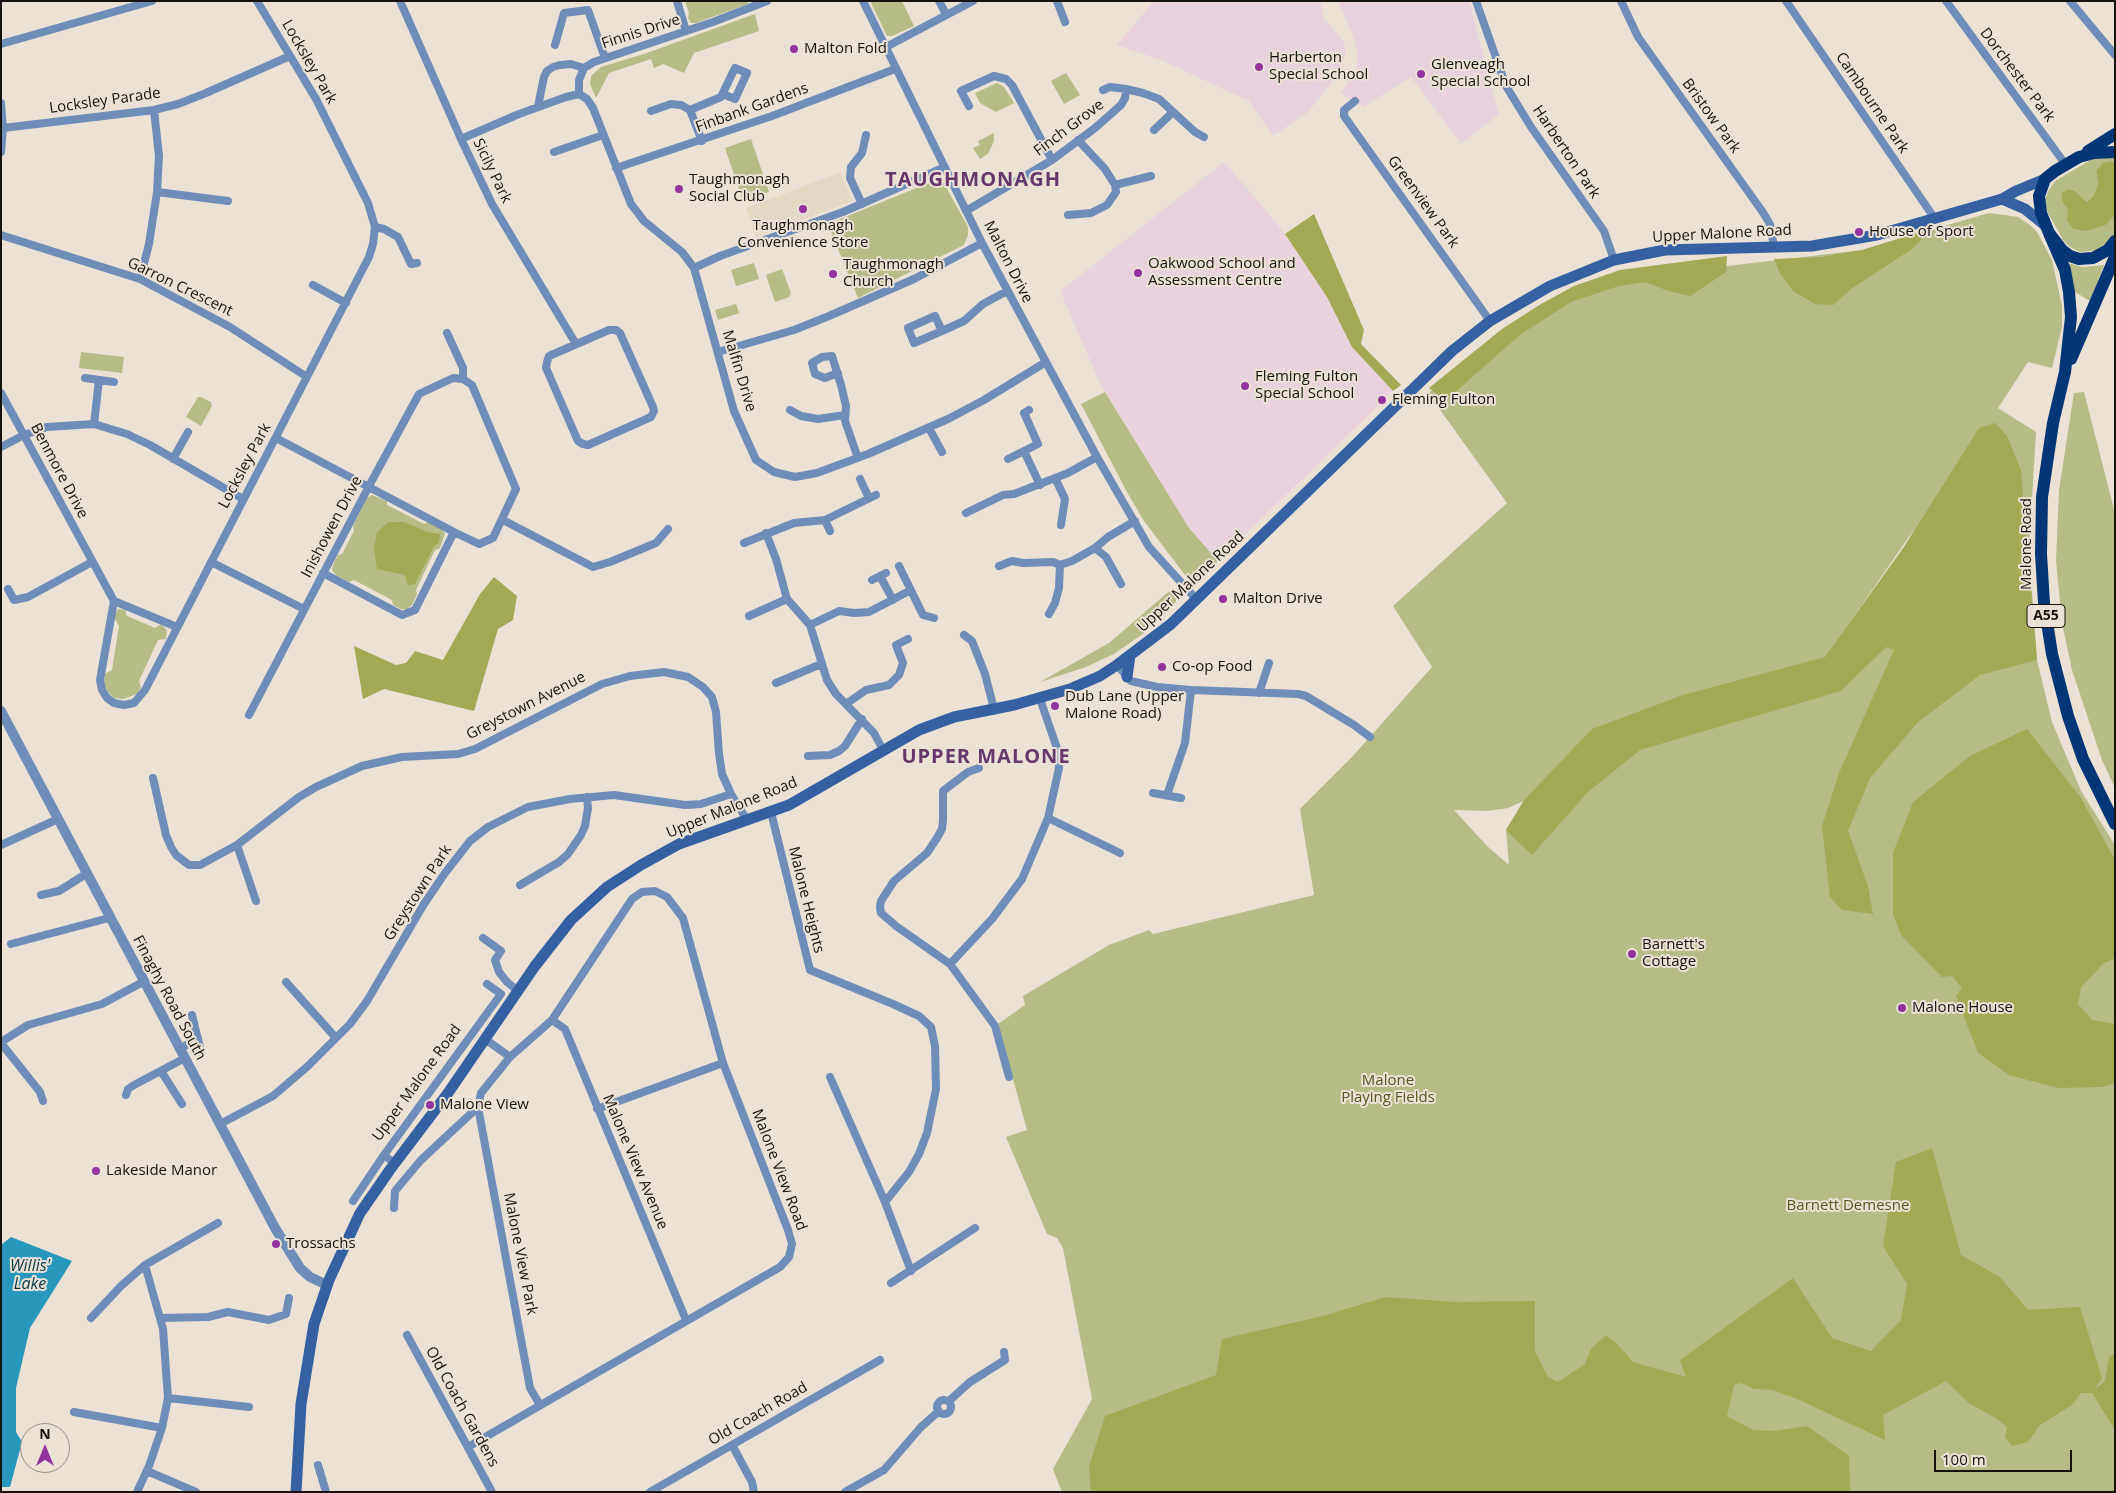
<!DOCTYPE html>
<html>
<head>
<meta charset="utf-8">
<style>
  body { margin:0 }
  #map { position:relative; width:2116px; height:1493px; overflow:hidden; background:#ebe1d5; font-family:"Open Sans",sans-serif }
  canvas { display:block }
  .frame { position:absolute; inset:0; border:2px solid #16130e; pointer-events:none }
  .north { position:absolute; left:20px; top:1423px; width:50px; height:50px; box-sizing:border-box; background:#ebe1d5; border:1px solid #968f85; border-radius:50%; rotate:0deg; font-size:14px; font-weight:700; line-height:20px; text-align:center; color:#16130e }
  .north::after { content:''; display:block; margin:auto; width:18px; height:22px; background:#91349e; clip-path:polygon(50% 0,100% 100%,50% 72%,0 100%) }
  .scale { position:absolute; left:1934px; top:1450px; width:138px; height:22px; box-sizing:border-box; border:2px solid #16130e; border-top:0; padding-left:6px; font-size:15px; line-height:18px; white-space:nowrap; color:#16130e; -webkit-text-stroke:4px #ebe1d5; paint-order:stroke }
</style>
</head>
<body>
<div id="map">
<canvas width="2116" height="1493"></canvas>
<div class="frame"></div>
<div class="north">N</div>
<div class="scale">100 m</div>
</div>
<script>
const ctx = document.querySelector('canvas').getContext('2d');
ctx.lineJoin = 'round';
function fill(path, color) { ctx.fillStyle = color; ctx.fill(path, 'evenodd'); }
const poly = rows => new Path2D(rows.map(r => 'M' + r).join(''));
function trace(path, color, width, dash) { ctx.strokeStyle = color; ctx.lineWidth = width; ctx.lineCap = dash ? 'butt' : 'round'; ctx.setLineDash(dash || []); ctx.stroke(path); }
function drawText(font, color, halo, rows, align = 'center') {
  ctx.font = font + ' "Open Sans",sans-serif'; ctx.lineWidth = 4; ctx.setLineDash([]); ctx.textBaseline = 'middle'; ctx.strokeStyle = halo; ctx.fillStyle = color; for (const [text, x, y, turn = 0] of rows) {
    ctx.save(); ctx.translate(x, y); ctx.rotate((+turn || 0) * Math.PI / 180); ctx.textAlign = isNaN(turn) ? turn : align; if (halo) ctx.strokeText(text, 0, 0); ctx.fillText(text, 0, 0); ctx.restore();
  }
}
fill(poly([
  [840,173,853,201,756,237,746,208]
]), '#e3d8c3');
fill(poly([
  [1154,1,1321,1,1323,17,1344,42,1346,53,1338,74,1309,111,1273,136,1249,101,1161,60,1117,45],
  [1338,1,1469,1,1499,114,1461,144,1411,77,1363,107,1341,92,1356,71,1358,54,1352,33],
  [1224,162,1278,225,1327,297,1352,347,1393,391,1218,561,1189,528,1099,381,1061,293,1063,289]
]), '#e9d2dd');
fill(poly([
  [685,1,747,1,748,4,696,23,691,23,688,18,689,13],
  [874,1,902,1,914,26,892,36,887,36,871,3],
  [755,14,759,31,694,53,684,73,663,64,654,68,651,59,609,73,596,98,590,84,591,76,601,67,644,54],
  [1066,73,1080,95,1064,104,1051,81],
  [997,83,1004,87,1014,103,996,112,980,103,975,93],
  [994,133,994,141,988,154,980,159,973,148,980,145,978,141],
  [751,139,769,192,743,201,725,148],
  [2115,157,2115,163,2111,161,2096,171,2098,183,2094,195,2087,202,2075,191,2069,189,2061,193,2062,201,2087,231,2106,225,2115,215,2115,233,2113,238,2099,250,2080,252,2070,247,2063,240,2047,211,2045,200,2049,190,2055,181,2094,158],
  [941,178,968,227,968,235,964,245,858,298,828,224],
  [1989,213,2018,217,2030,225,2037,232,2052,260,2062,306,2062,327,2052,368,2028,362,1998,408,2036,432,2029,549,2037,660,2052,722,2081,791,2115,845,2115,1492,1062,1492,1053,1469,1092,1399,1063,1248,1057,1238,1047,1234,1006,1137,1027,1130,998,1024,1025,1005,1023,996,1109,945,1149,930,1153,934,1314,895,1300,809,1352,757,1432,667,1393,606,1507,503,1428,393,1593,282,1862,250],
  [1915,528,1904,547,1835,644],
  [1524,801,1506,830,1509,865,1487,846,1454,810,1487,811,1508,808],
  [754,263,759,279,736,286,731,270],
  [2068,263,2083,267,2104,265,2090,301,2075,292],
  [782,269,791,293,789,297,775,302,766,275],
  [736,304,739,313,718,320,715,310],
  [81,352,124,357,122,373,79,368],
  [1105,392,1189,528,1218,561,1202,577,1195,580,1188,579,1144,521,1128,494,1081,404],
  [2084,392,2115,513,2115,788,2102,760,2072,670,2062,623,2056,561,2059,490,2074,393],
  [198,397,201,397,211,402,212,406,201,426,186,417],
  [372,495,387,501,387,505,424,524,429,522,441,529,445,533,440,548,435,550,416,590,417,594,412,605,407,609,401,609,393,605,392,600,354,580,349,582,336,575,332,570,333,565,338,555,342,554,354,531,353,526,367,498],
  [1173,588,1177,598,1175,603,1144,633,1114,654,1086,667,1040,682,1109,643],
  [118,609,125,610,127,616,155,628,161,624,167,630,166,639,158,640,139,681,141,687,137,694,123,699,114,698,108,692,104,684,105,674,112,670,119,626,114,617]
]), '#b5bc85');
fill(poly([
  [2111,161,2115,163,2115,215,2106,225,2087,231,2073,229,2067,220,2068,210,2062,201,2061,193,2069,189,2075,191,2087,202,2094,195,2098,183,2096,171,2103,163],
  [1314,214,1364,330,1361,344,1401,385,1393,391,1352,347,1327,297,1285,234],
  [1933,228,1912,249,1851,289,1833,305,1815,304,1793,291,1780,273,1774,259,1821,257,1862,250],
  [1727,256,1726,272,1690,296,1669,291,1645,282,1619,286,1571,302,1521,334,1445,401,1429,388,1502,329,1541,304,1574,286,1620,270],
  [1995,423,2007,436,2021,470,2037,660,1980,675,1918,722,1870,778,1848,831,1868,886,1873,914,1842,910,1830,897,1822,826,1839,773,1894,650,1886,647,1841,691,1640,750,1588,792,1532,855,1506,830,1524,800,1592,729,1683,695,1825,657,1904,547,1979,428],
  [389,522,404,522,428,532,440,534,439,543,434,546,415,584,408,585,405,575,377,569,374,549,377,532],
  [494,577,517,596,513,620,498,629,474,711,384,689,363,699,354,646,396,665,406,663,415,651,443,660,480,594],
  [2027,729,2081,798,2115,860,2115,958,2103,964,2081,987,2078,1004,2092,1020,2115,1024,2115,1083,2102,1087,2058,1088,2009,1075,1978,1053,1956,996,1962,988,1952,976,1942,977,1901,935,1893,914,1893,853,1913,802,1970,756],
  [1932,1148,1961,1255,2000,1277,2028,1310,2080,1307,2102,1378,2094,1390,2105,1381,2109,1357,2115,1353,2115,1430,2092,1393,2081,1393,2072,1405,2040,1425,2028,1442,2012,1446,2005,1437,2007,1427,1996,1418,1970,1404,1946,1381,1883,1415,1885,1440,1795,1398,1772,1390,1754,1389,1741,1383,1734,1385,1727,1416,1753,1430,1775,1431,1807,1426,1849,1456,1850,1492,1091,1492,1089,1467,1105,1416,1216,1375,1222,1339,1323,1316,1385,1297,1456,1302,1535,1301,1535,1351,1548,1377,1558,1382,1585,1364,1591,1349,1606,1335,1617,1344,1633,1362,1686,1377,1680,1360,1793,1278,1832,1338,1871,1351,1901,1320,1907,1284,1883,1246,1896,1162]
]), '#a2aa56');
fill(poly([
  [11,1237,72,1261,30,1328,16,1388,16,1432,22,1442,10,1487,1,1487,1,1245]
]), '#2897bc');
trace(poly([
  [400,1,461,139,492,204,576,344],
  [677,1,686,31],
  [863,1,982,243,1097,457,1149,547,1197,600],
  [939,1,946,14],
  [1057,1,1065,22],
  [1476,1,1506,86,1531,127,1604,231,1614,260],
  [1621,1,1638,37,1762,211,1770,224,1774,247],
  [1786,1,1935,219],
  [1946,1,2066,165],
  [2070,1,2115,55],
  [1,44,152,1],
  [555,45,564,13,588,10,605,58],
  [886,47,973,1],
  [1103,90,1110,87,1126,89,1143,93,1159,99,1195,132,1204,137],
  [579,94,579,80,584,68,594,62,713,22,767,1],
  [1355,101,1344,110,1344,116,1490,321],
  [1,103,3,128,1,152],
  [538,106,544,77,547,71,553,67,560,65,571,64,584,68],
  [969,106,961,91,994,76,1006,79,1012,85,1052,160],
  [690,110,721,97,735,68,747,73,735,99,723,94],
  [651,111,671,104,681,105,690,110,702,141],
  [3,128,154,110,178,104,206,93,290,56],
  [1154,130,1173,112],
  [461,139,519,114,566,97,579,94,587,99,593,108,631,204,644,221,682,252,694,268,734,411,756,460,774,472,795,477,817,473,868,454,948,419,984,400,1046,362],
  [554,152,603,135],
  [616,168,772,116,895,69],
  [1115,185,1151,176],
  [157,192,228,201],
  [862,204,850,178,851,167,862,153,866,135],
  [966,211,1052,160,1095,128,1121,105,1125,98,1126,89],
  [1068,215,1091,213,1107,205,1116,192,1115,185,1105,169,1078,140],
  [375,227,384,229,398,237,411,264,417,263],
  [1,235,140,279,230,327,307,377],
  [694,268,720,256,843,212,945,167],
  [140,279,149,244,157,192,159,156,154,110],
  [313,285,346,303],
  [609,330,616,330,620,333,653,407,654,411,651,417,588,445,583,444,578,441,546,368,547,362,549,356,609,330],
  [942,331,935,316,908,328,914,343,942,331,964,321,983,304,1007,291],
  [447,333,463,368,463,379],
  [718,352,794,330,829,316,914,279,982,243],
  [838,373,825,378,815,374,812,363,822,357,832,356,841,385,846,406,845,421,858,458],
  [85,378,114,382],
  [1,393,114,601],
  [790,410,801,416,818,419,845,415],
  [94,424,99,380],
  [929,428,942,452],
  [276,438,454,532,415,610,402,615,323,573],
  [1,447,24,435,47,427,94,424,127,434,150,445,243,499],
  [1024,451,1040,485],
  [173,459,188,432],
  [1008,459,1038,444,1024,413,1029,410],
  [1055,478,1065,499,1061,525],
  [860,479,869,498],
  [966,513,1003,495,1014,494,1068,473,1097,457],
  [503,520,593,567,610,562,656,543,668,529],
  [825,520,830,531],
  [766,533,776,559,787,599,810,625,827,680,836,694,874,733,883,750],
  [744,543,794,523,825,520,876,495],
  [1095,548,1106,557,1121,584],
  [211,562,304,609],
  [899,566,923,615,934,618],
  [999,566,1012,561,1023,563,1053,562,1060,565,1072,561,1095,548,1108,537,1135,521],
  [880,576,893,600],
  [872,580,886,573],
  [8,589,14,600,28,597,92,562],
  [1049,614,1055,603,1059,588,1060,565],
  [749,616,787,599],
  [810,625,839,611,854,613,869,612,911,590],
  [177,627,114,601,100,680,102,690,107,698,114,703,124,705,134,703,145,690,369,257,373,244,375,227,368,203,316,99,257,1],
  [964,635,972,641,985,674,994,709],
  [1117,665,1131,681,1157,687,1191,690,1298,694,1306,696,1354,725,1370,737],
  [776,683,821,664],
  [1259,693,1269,663],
  [846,704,866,690,889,685,899,675,903,663,896,645,908,639],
  [249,715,369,486,419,394,453,378,463,379,472,385,516,489,493,538,479,544,454,532],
  [808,756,830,755,839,751,845,746,862,719],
  [979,768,968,772,943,791,943,820,942,829,937,838,927,853,894,881,881,901,880,907,881,913,896,926,950,964,995,1026,1009,1077],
  [153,778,166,835,171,847,176,855,189,865,200,865,237,845,299,797,316,787,362,766,402,757,458,754,475,749,602,684,630,676,664,672,688,677,703,687,712,697,716,712,719,754,722,774,731,794,747,820],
  [1153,793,1181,798],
  [1167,795,1185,743,1191,690],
  [771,812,810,970,893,1004,919,1016,931,1027,935,1046,936,1089,927,1133,919,1154,909,1172,885,1202],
  [1048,818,1120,853],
  [1,845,58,819],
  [237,845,256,901],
  [520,885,559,862,568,854,581,835,585,826,588,808,587,797],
  [41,895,59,891,86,874],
  [483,938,501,951,495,960,499,972,507,982,518,991],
  [11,944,109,918],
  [950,964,992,919,1022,879,1048,818,1059,768,1058,751,1040,699],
  [286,982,336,1038],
  [192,1015,201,1052],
  [552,1020,565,1029,686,1320],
  [485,1039,510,1057],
  [1,1042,28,1025,102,1004,143,982],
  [1,1043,40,1092,43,1101],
  [180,1049,198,1038],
  [161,1071,182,1104],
  [830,1077,885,1202,911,1271],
  [126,1095,128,1089,134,1085,185,1058],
  [478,1107,530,1388,540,1405],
  [597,1109,723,1063],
  [220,1124,273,1096,308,1066,350,1024,367,1001,424,904,445,873,470,841,488,827,528,807,570,799,614,795,685,805,701,804,731,794],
  [394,1163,384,1155,501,994,487,984],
  [353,1201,384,1155],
  [394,1208,395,1191,421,1160,478,1107,481,1093,510,1057,552,1020,632,899,642,892,655,891,667,897,683,918,723,1063,788,1230,792,1244,789,1257,780,1267,468,1447],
  [891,1283,975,1228],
  [91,1318,121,1286,145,1265,218,1223],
  [160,1318,208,1317,228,1312,269,1320,286,1314,289,1298],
  [407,1335,492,1492],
  [168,1398,249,1407],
  '937 1407a7 7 0 1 1 14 0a7 7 0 1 1-14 0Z',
  [949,1401,970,1382,1005,1360,1004,1352],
  [74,1412,162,1428],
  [732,1445,752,1482,754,1492],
  [318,1465,326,1492],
  [147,1471,196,1492],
  [137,1492,149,1466,162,1428,168,1398,163,1329,145,1265],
  [650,1492,880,1360],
  [845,1492,884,1470,921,1427,939,1411]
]), '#6e8db9', 8);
trace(poly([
  [1,711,275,1228,300,1268,310,1277,327,1285]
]), '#6e8db9', 10);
trace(poly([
  [2002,199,2025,209,2046,226],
  [1127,677,1130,655],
  [296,1492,301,1404,314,1324,329,1280,360,1213,389,1171,448,1093,535,966,571,920,607,887,641,865,679,844,789,805,919,730,954,717,1014,705,1070,689,1100,676,1117,665,1171,624,1452,351,1490,321,1550,286,1614,260,1665,250,1812,246,1877,235,2002,199,2016,191,2045,179]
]), '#3561a2', 11);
trace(poly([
  [2088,151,2115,134],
  [2115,152,2094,153,2079,157,2055,171,2045,179,2039,196,2041,213,2049,233,2062,250,2070,256,2079,259,2093,258,2108,250,2115,241],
  [2049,233,2065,270,2069,292,2071,317,2065,372,2053,423,2042,497,2041,554,2044,603,2052,654,2068,716,2083,759,2115,824],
  [2071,359,2115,257]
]), '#023677', 12);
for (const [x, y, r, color] of [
  [794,49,5,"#91349e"],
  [1259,67,5,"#91349e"],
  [1421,74,5,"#91349e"],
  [679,189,5,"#91349e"],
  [803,209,5,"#91349e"],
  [1859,232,5,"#91349e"],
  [1138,273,5,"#91349e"],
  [833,274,5,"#91349e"],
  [1245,386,5,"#91349e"],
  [1382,400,5,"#91349e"],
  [1223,599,5,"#91349e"],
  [1162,667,5,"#91349e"],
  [1055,706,5,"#91349e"],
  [1632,954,5,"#91349e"],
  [1902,1008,5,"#91349e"],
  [430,1105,5,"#91349e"],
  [96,1171,5,"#91349e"],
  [276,1244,5,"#91349e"]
]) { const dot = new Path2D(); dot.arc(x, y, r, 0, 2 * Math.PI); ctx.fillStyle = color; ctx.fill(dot); trace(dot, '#ebe1d5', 2); }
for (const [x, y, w] of [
  [2046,616,38]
]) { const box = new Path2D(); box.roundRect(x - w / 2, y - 11.5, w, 23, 4); ctx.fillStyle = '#ebe1d5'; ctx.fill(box); trace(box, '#16130e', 1); }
drawText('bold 14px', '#16130e', null, [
  ["A55",2046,616]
]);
drawText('15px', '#16130e', '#ebe1d5', [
  ["Finnis Drive",641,32,-18],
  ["Locksley Park",309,62,60],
  ["Dorchester Park",2017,75,53],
  ["Locksley Parade",105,101,-8],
  ["Cambourne Park",1872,103,56],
  ["Finbank Gardens",752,108,-20],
  ["Bristow Park",1711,116,54],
  ["Finch Grove",1069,128,-37],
  ["Harberton Park",1566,152,56],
  ["Sicily Park",492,171,64],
  ["Greenview Park",1423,202,54],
  ["Upper Malone Road",1722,234,-3],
  ["Malton Drive",1008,262,63],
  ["Garron Crescent",180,287,26],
  ["Malfin Drive",739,371,73],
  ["Locksley Park",245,466,-62],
  ["Benmore Drive",59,471,62],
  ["Inishowen Drive",332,527,-62],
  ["Malone Road",2027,544,-90],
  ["Upper Malone Road",1191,582,-43],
  ["Greystown Avenue",526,706,-27],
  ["Upper Malone Road",732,808,-22],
  ["Greystown Park",418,893,-57],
  ["Malone Heights",806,900,76],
  ["Finaghy Road South",169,998,62],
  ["Upper Malone Road",417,1083,-54],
  ["Malone View Avenue",635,1162,67],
  ["Malone View Road",779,1170,69],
  ["Malone View Park",520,1254,79],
  ["Old Coach Gardens",462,1407,61],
  ["Old Coach Road",758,1414,-30]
]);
drawText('15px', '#16130e', '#ebe1d5', [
  ["Malton Fold",804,49],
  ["Harberton",1269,58],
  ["Special School",1269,75],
  ["Glenveagh",1431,65],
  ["Special School",1431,82],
  ["Taughmonagh",689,180],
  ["Social Club",689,197],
  ["Taughmonagh",803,226,"center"],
  ["Convenience Store",803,243,"center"],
  ["House of Sport",1869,232],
  ["Oakwood School and",1148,264],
  ["Assessment Centre",1148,281],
  ["Taughmonagh",843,265],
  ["Church",843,282],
  ["Fleming Fulton",1255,377],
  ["Special School",1255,394],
  ["Fleming Fulton",1392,400],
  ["Malton Drive",1233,599],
  ["Co-op Food",1172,667],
  ["Dub Lane (Upper",1065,697],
  ["Malone Road)",1065,714],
  ["Barnett's",1642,945],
  ["Cottage",1642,962],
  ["Malone House",1912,1008],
  ["Malone View",440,1105],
  ["Lakeside Manor",106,1171],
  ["Trossachs",286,1244]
], 'left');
drawText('15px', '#54591c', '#ebe1d5', [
  ["Malone",1388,1081],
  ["Playing Fields",1388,1098],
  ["Barnett Demesne",1848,1206]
]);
drawText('italic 16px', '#063747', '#ebe1d5', [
  ["Willis'",30,1266],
  ["Lake",30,1284]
]);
ctx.letterSpacing = '1px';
drawText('bold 20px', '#65376b', '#ebe1d5', [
  ["TAUGHMONAGH",973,180],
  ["UPPER MALONE",986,757]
]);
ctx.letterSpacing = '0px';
</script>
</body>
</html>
